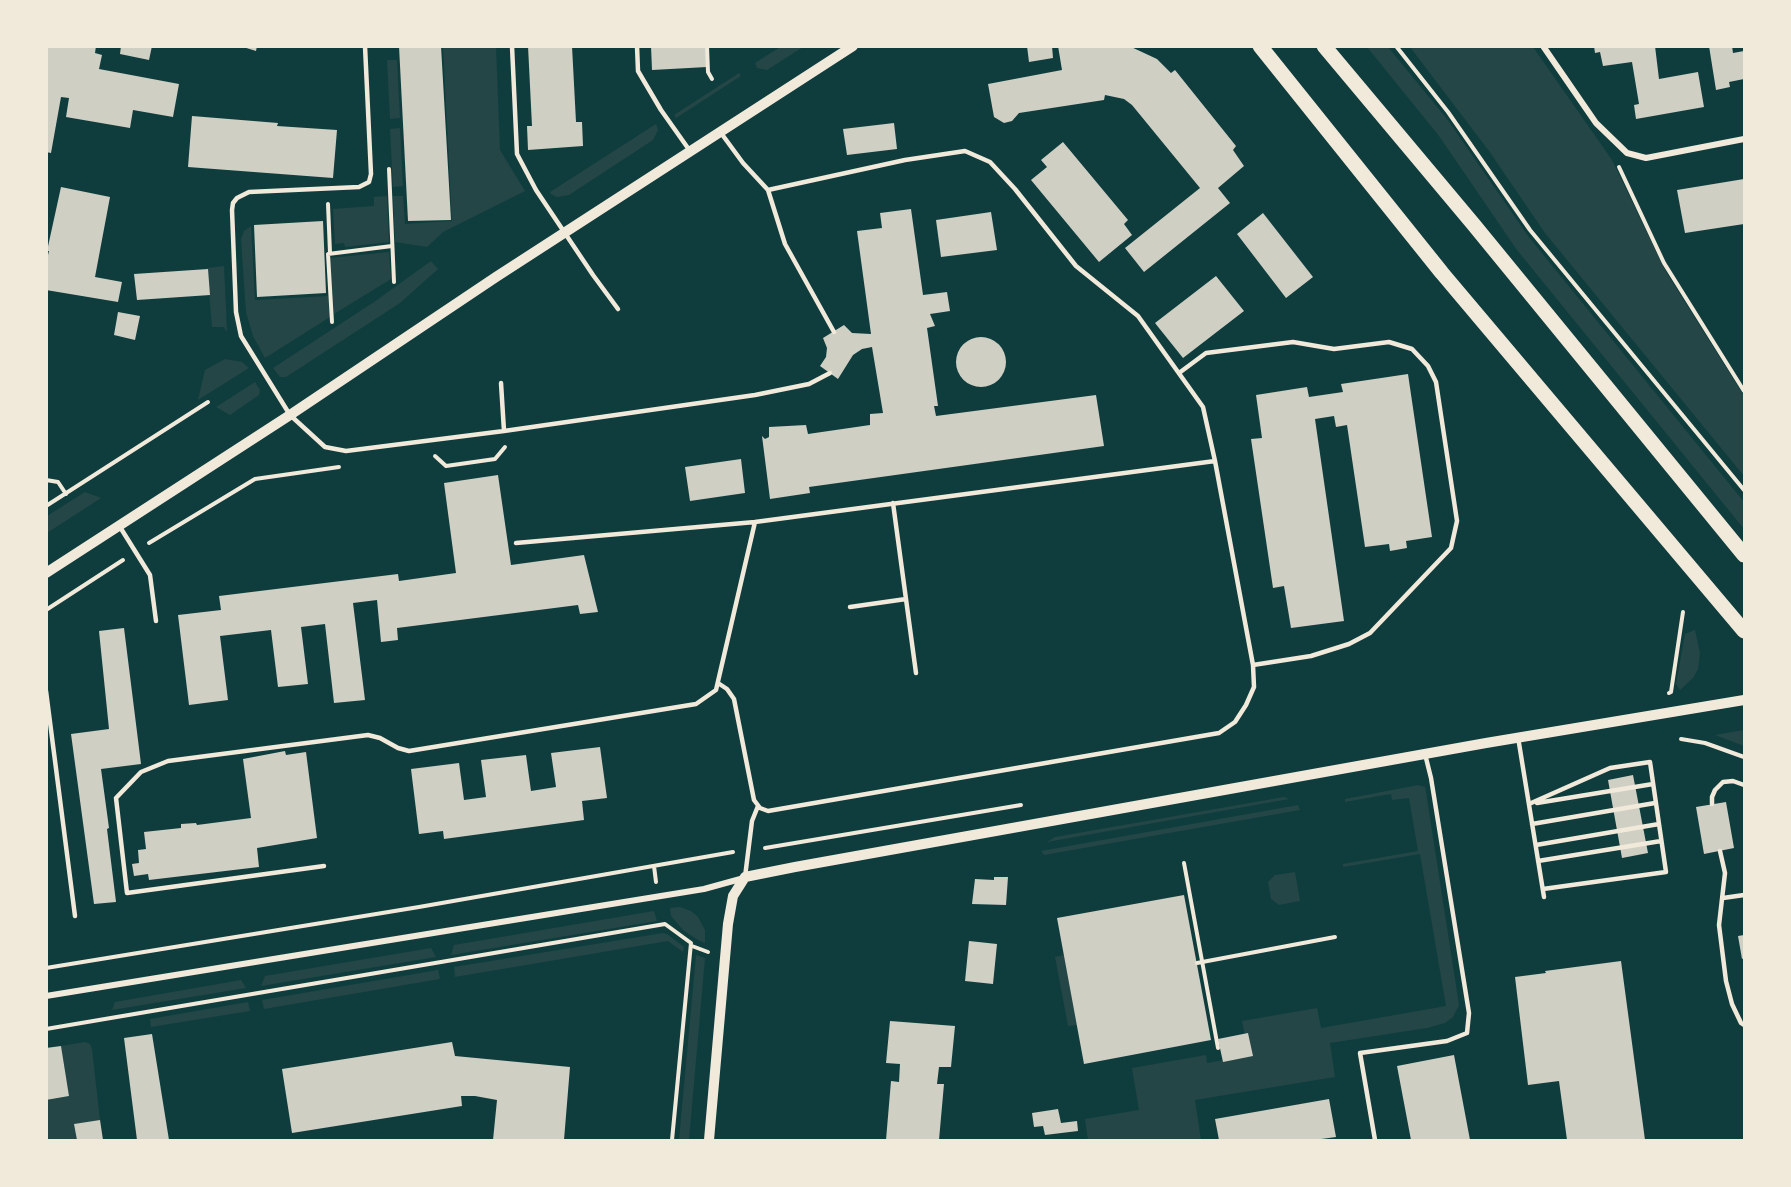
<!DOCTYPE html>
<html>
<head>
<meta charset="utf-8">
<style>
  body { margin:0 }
  #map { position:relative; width:1791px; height:1187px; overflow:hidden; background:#0f3d3e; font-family:Raleway,sans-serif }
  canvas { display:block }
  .frame { position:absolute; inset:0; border:48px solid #f1e9da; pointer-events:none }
</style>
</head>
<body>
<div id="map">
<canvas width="1791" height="1187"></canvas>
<div class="frame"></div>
</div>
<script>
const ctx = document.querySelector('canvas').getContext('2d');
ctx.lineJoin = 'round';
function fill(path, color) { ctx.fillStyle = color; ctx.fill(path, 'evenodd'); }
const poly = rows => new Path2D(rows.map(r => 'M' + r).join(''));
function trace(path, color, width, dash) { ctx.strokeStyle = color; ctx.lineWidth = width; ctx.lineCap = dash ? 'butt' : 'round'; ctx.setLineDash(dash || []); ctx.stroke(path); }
fill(poly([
  [443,47,496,47,500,150,525,191,443,232,427,247,395,242,393,196,403,196,405,224,452,221],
  [780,47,803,47,767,70,757,68,755,63],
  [1367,47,1388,47,1447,119,1528,236,1744,502,1744,529,1517,250,1439,136],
  [1410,47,1533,47,1612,160,1666,272,1744,396,1744,476,1545,233,1489,151],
  [387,60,397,60,400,118,390,119],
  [739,73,741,76,676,118,674,115],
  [656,124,658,130,653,140,569,195,557,197,551,194,550,192],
  [400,128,403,186,393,187,390,129],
  [387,196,389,242,345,247,344,243,335,244,333,209,374,206,374,197],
  [251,226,255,300,328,296,330,317,265,358,253,336,246,312,241,239,244,231],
  [389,252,391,279,334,314,330,258],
  [431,261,438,269,400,303,286,377,280,377,273,368,377,300],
  [224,266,227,331,226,331,224,327,212,327,207,268],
  [225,359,242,362,249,368,198,400,205,370],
  [255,382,260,390,259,395,230,415,216,407],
  [85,492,101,498,47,533,47,516],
  [1695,630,1700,653,1698,669,1693,678,1680,690,1676,684,1685,634],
  [1744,730,1744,746,1715,735],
  [1418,785,1425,787,1426,792,1459,1005,1453,1017,1445,1023,1427,1028,1330,1043,1335,1077,1195,1100,1201,1140,1088,1140,1085,1119,1139,1110,1132,1068,1206,1055,1207,1063,1249,1056,1242,1021,1317,1008,1321,1028,1446,1006,1420,854,1343,867,1343,864,1418,851,1409,798,1392,800,1391,794,1345,802,1345,799],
  [1284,797,1289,799,1047,842,1055,837],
  [1298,805,1300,810,1044,855,1041,851],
  [1295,872,1300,901,1279,905,1271,899,1268,882,1275,875],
  [680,907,691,911,698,917,705,930,705,943,698,940,683,930,671,916,670,908],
  [654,911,657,921,451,955,454,945],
  [663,933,667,934,684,947,683,952,668,941,455,977,454,967],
  [431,948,436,957,261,986,265,976],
  [696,955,705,958,689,1140,679,1140],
  [1064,955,1077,1025,1068,1026,1055,957],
  [438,970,440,979,264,1009,262,1000],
  [241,980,246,988,112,1010,115,1002],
  [248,1002,250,1011,151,1027,150,1019],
  [85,1042,90,1044,92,1049,100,1120,75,1124,77,1140,47,1140,47,1100,69,1096,61,1046]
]), '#244646');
fill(poly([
  [46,46,96,46,95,53,102,55,99,69,179,84,173,117,133,110,130,128,66,117,69,98,61,97,51,153,46,152],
  [121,46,152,46,149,60,120,54],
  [240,46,257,46,256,51],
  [399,46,441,46,451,220,408,221],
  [528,46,572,46,576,122,582,122,583,146,528,150,527,126,532,126],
  [651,46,706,46,707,67,652,70],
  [1027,46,1052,46,1053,58,1029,62],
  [1058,46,1129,46,1157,59,1171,73,1175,70,1236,146,1233,150,1244,166,1218,188,1230,203,1144,272,1125,248,1200,188,1132,105,1124,99,1105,95,1104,100,1019,113,1012,121,1004,123,994,117,988,84,1062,70],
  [1594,46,1655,46,1659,79,1698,72,1704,107,1636,119,1634,105,1639,104,1632,62,1603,66,1600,52,1595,53],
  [1709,46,1732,46,1733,53,1744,51,1744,79,1729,82,1730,87,1716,90],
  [192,116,278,123,277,126,337,130,333,178,188,167],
  [894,123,897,149,847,155,843,129],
  [1063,142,1128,220,1124,224,1132,235,1099,262,1031,180,1047,167,1041,160],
  [1744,179,1744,224,1685,233,1677,190],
  [61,187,110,197,95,277,122,282,118,302,46,290,46,263,49,251,47,251],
  [911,209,923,295,947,292,950,311,930,314,935,326,927,328,938,406,934,406,936,416,1096,395,1104,446,809,487,810,493,770,499,762,436,765,439,769,437,769,427,806,425,808,434,870,425,870,414,883,413,872,347,862,349,853,355,838,379,820,366,826,357,827,348,823,338,844,325,852,333,871,334,857,231,882,228,880,213],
  [991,212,997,250,941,257,936,220],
  [1263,213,1313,277,1286,298,1237,234],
  [323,221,326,293,257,297,254,225],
  [208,269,210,295,137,300,134,274],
  [1216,276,1244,311,1183,358,1155,323],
  [118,312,140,316,135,340,114,335],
  '956 362a25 25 0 1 1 50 0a25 25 0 1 1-50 0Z',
  [1408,374,1432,537,1406,541,1407,548,1390,551,1389,544,1365,547,1347,425,1336,427,1334,416,1315,419,1344,621,1291,628,1284,586,1273,588,1251,439,1262,438,1256,395,1307,387,1309,397,1343,392,1341,384],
  [741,459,745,493,690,501,685,467],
  [498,475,511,565,584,555,598,612,580,614,578,605,397,628,398,640,381,642,377,600,353,603,365,700,334,703,325,624,301,627,308,684,278,687,271,630,220,636,228,700,189,705,178,615,221,610,219,596,398,574,399,581,456,573,444,483],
  [124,628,141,764,101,769,109,828,107,829,116,902,94,904,71,734,109,729,99,631],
  [600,747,607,798,582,801,584,820,444,839,443,831,419,834,411,769,459,763,464,800,486,797,481,760,526,755,531,791,556,787,551,753],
  [285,751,286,755,306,752,317,838,257,848,259,867,149,880,148,874,134,876,132,864,139,863,138,850,146,849,144,832,181,828,181,824,196,823,197,825,251,818,243,759],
  [1633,775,1648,853,1622,858,1608,780],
  [1726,802,1734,848,1704,854,1696,807],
  [994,877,1008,877,1006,905,972,904,975,879,994,880],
  [1184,895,1211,1040,1084,1064,1057,918],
  [1744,935,1744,958,1742,959,1738,936],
  [969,941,997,944,993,984,965,981],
  [1621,961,1645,1140,1567,1140,1559,1081,1528,1085,1515,977,1546,973,1545,971],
  [890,1021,955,1026,951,1067,939,1067,937,1084,944,1084,939,1140,886,1140,891,1081,899,1082,900,1064,886,1063],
  [1248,1033,1253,1056,1223,1062,1218,1039],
  [152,1034,169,1140,137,1140,124,1038],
  [452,1042,455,1056,570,1067,564,1140,493,1140,497,1100,475,1096,461,1096,462,1106,292,1133,282,1069],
  [61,1046,69,1096,46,1100,46,1048],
  [1454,1055,1470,1140,1411,1140,1397,1066],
  [1329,1099,1336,1137,1314,1140,1219,1140,1215,1119],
  [1058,1109,1061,1123,1077,1121,1078,1131,1045,1135,1043,1126,1034,1127,1032,1113],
  [100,1120,103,1140,77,1140,74,1124]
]), '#cfcfc3');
trace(poly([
  [707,46,708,72,712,79],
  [1396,46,1448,112,1530,230,1744,490],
  [1619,167,1664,263,1744,391],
  [389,169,394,282],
  [328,204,330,253],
  [332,322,328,254,392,246],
  [435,456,446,466,495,459,505,447],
  [46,480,58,482,66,494],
  [46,506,208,402],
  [149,543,255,479,339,467],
  [46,610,123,560],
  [1669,693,1671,692,1683,612],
  [1681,739,1705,743,1744,757],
  [765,848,1021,805],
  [1184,863,1218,1048],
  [654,866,656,882],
  [692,946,708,952],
  [1197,963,1335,937],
  [46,968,419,907,733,852],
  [46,1029,665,924,691,943,672,1140]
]), '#f1e9da', 4);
trace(poly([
  [365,46,371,174,369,182,359,187,249,192,237,198,233,203,232,210,236,312,241,336,290,415,325,447,346,451,504,431,755,395,809,384,830,373],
  [512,46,517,154,536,190,593,275,618,309],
  [637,46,638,71,661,110,690,151],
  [721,133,743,163,768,190,785,244,834,332],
  [1179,373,1206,353,1293,342,1334,349,1389,342,1412,349,1428,366,1436,382,1457,521,1451,548,1370,633,1349,644,1311,656,1253,665,1215,461],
  [501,383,504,431],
  [893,503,916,673],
  [120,527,150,575,156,621],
  [516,543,755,522],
  [850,607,906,599],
  [718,683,727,689,734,699,754,800,760,808,768,811,1219,733,1235,722,1246,705,1254,687,1253,665],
  [46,691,75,916],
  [1518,737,1544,897],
  [1537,803,1653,784],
  [1529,804,1610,768,1650,762,1666,872,1543,889],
  [1712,804,1712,797,1715,790,1723,782,1733,781,1744,785],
  [1532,824,1655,803],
  [1536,845,1659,824],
  [1720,851,1725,873,1719,925,1726,981,1732,1004,1741,1023,1744,1025],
  [1538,861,1661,841],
  [324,866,127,893,116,798,141,772,168,761,368,735,380,738,398,748,409,751,696,704,716,690,755,522,1215,461,1203,407,1138,316,1076,266,1015,189,990,162,965,151,905,160,768,190],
  [745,877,752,821,758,806],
  [1723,898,1744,895],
  [1375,1140,1360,1053,1447,1041,1467,1033,1469,1013,1431,778,1425,754]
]), '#f1e9da', 4.5);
trace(poly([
  [1543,46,1596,123,1627,153,1646,158,1744,139],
  [46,996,704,889,744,878]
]), '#f1e9da', 6);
trace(poly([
  [46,573,290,415,496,277,853,46],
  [709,1140,728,924,733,896,745,877,795,867,1486,743,1744,700]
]), '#f1e9da', 10);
trace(poly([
  [1260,46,1442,273,1744,631],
  [1324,46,1474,225,1744,555]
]), '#f1e9da', 15);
</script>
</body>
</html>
